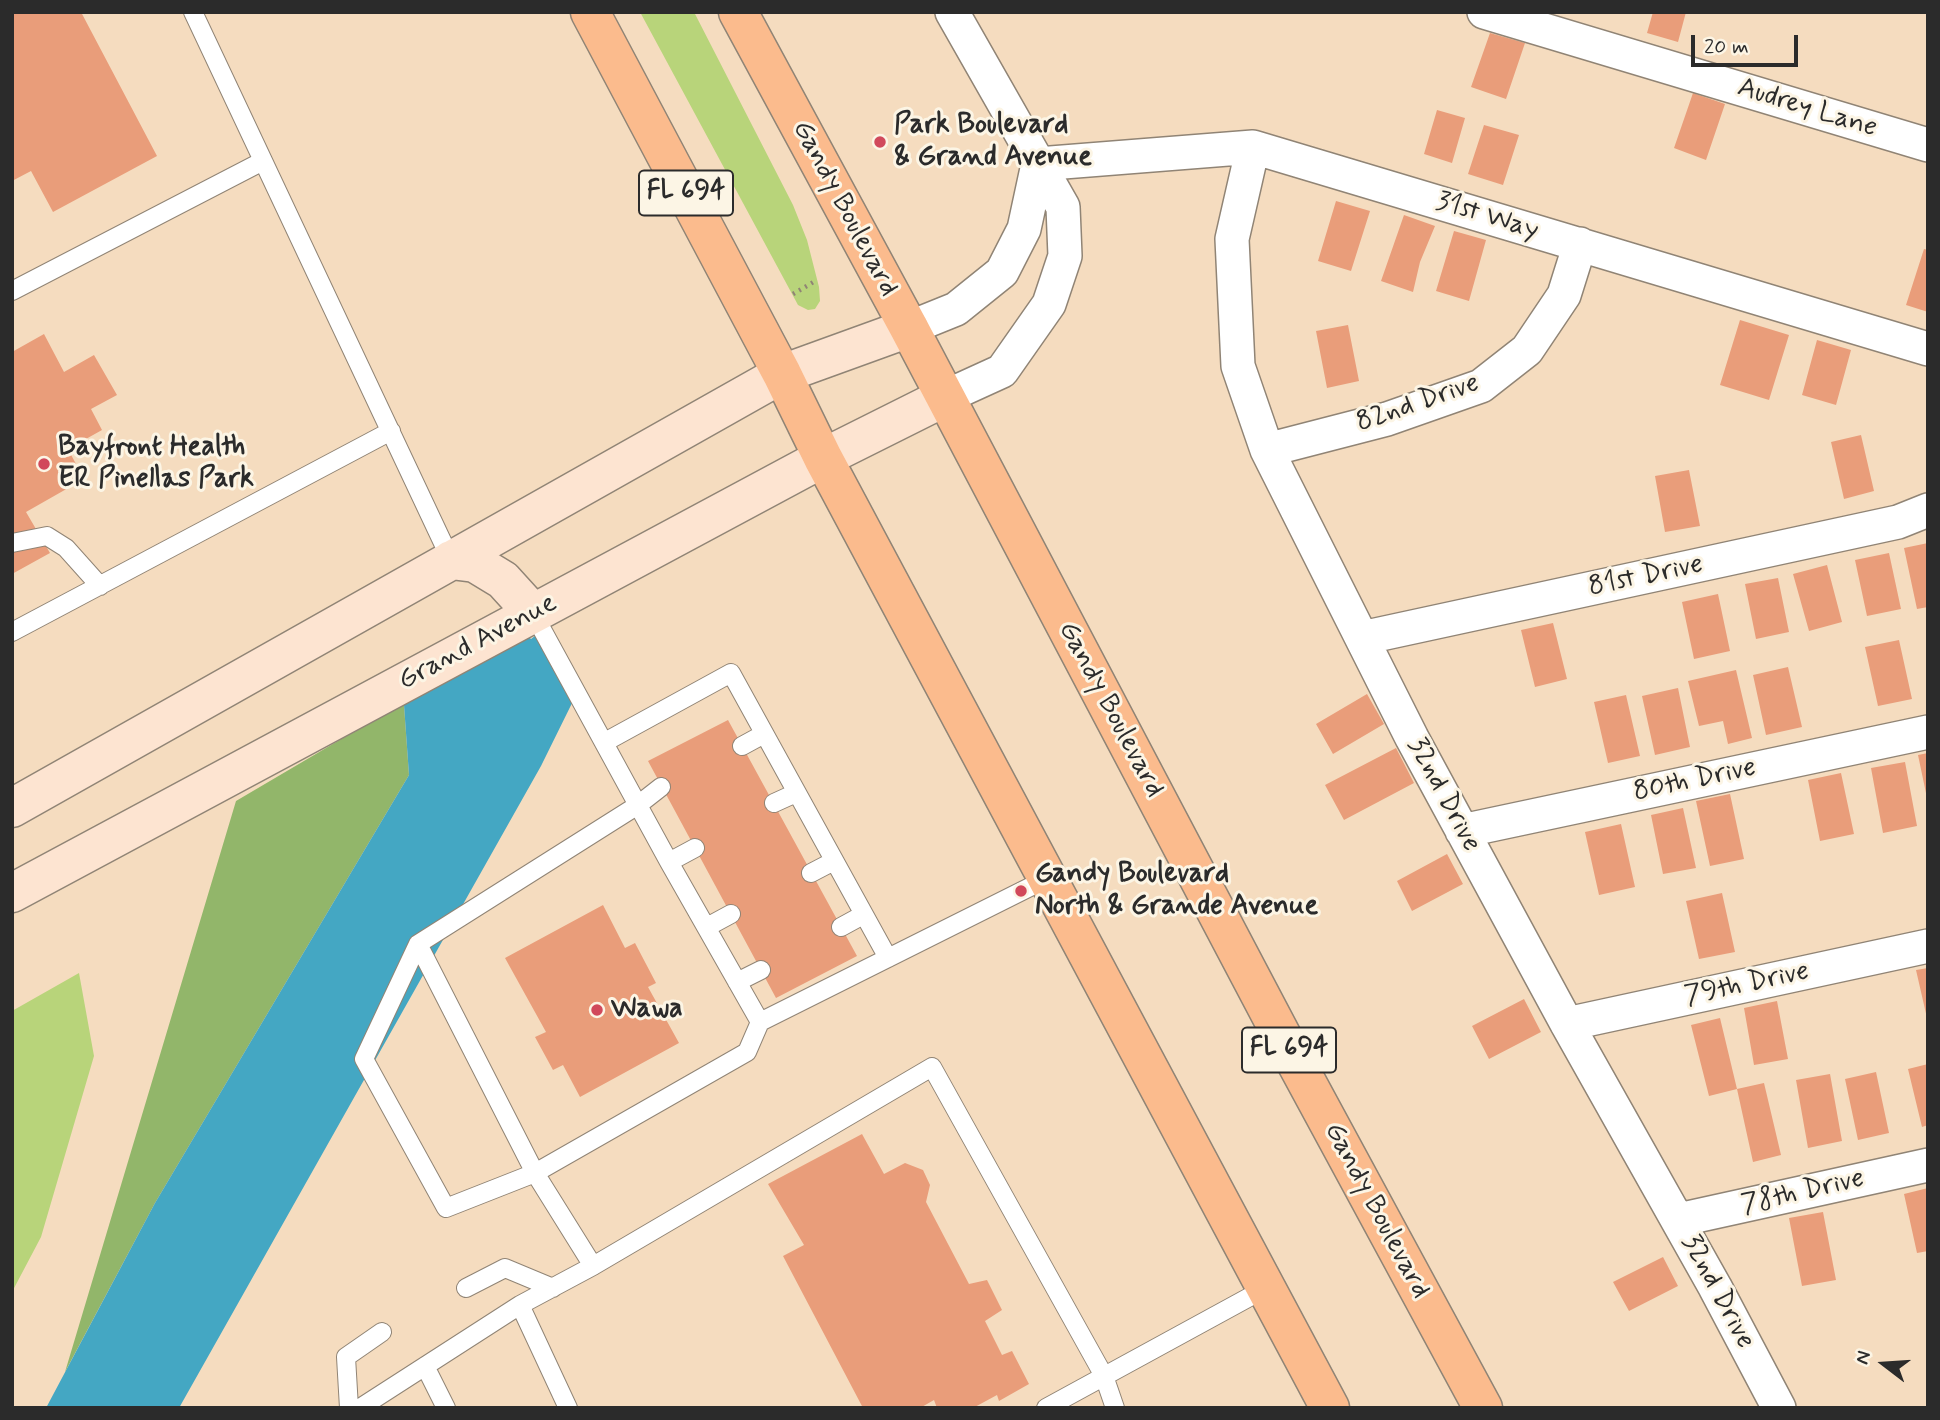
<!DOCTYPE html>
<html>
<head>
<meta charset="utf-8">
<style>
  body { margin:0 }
  #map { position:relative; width:1940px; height:1420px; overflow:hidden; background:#f5dcbf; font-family:Mynerve,sans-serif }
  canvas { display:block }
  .frame { position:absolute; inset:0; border:14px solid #2b2b2b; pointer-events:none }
  .north { position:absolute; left:1849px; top:1329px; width:70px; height:70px; -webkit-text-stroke:5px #fcf5e5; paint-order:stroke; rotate:287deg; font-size:19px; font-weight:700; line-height:28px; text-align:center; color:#2b2b2b }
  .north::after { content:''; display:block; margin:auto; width:24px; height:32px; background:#2b2b2b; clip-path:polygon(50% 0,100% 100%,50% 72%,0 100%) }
  .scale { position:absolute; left:1691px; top:35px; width:107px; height:32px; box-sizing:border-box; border:4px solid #2b2b2b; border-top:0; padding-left:9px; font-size:21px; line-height:24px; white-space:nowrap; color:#2b2b2b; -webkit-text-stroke:5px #fcf5e5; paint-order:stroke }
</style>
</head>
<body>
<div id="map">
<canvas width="1940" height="1420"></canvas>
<div class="frame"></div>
<div class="north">N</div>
<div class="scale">20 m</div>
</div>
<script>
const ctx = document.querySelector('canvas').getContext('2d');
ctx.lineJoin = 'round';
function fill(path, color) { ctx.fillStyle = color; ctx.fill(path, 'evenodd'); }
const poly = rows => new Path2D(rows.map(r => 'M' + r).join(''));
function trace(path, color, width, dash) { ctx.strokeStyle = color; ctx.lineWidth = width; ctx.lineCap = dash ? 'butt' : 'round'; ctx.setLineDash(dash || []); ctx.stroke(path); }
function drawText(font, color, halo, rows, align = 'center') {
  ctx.font = font + ' Mynerve,sans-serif'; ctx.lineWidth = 6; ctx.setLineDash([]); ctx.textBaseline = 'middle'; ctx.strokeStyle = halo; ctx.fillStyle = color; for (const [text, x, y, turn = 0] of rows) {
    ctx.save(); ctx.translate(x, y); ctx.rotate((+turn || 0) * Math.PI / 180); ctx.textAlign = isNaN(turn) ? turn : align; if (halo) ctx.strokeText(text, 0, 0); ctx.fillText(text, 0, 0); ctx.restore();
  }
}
fill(poly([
  [640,12,694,12,793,205,807,240,819,287,820,301,815,309,808,310,798,305],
  [79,973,94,1056,41,1237,12,1292,12,1011]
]), '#b8d47a');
fill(poly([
  [404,705,409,775,155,1203,65,1372,236,801,343,738]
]), '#92b66a');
fill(poly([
  [544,629,578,691,541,766,179,1408,46,1408,155,1203,409,775,404,705,529,637,531,639]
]), '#44a7c3');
fill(poly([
  [12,12,81,12,157,156,53,212,31,171,12,181],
  [1653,12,1686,12,1678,42,1647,33],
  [1490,33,1525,43,1506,99,1471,87],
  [1693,93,1725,104,1706,160,1674,148],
  [1437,110,1465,118,1452,163,1424,154],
  [1484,125,1519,135,1503,185,1468,174],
  [1336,201,1370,211,1351,271,1318,261],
  [1404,215,1435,226,1420,262,1413,292,1381,281],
  [1454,231,1486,240,1469,301,1436,291],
  [1924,249,1928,250,1928,312,1906,305],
  [1740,320,1789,335,1769,400,1720,385],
  [1348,325,1359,381,1327,388,1316,331],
  [44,334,64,372,94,355,117,395,91,409,102,430,68,449,84,479,26,512,50,553,12,574,12,352],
  [1817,340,1851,350,1836,405,1802,395],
  [1861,435,1874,491,1844,499,1831,442],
  [1689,470,1700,526,1665,532,1655,476],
  [1928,543,1928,607,1917,609,1904,548],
  [1889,553,1901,609,1867,616,1855,560],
  [1827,565,1842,622,1809,631,1793,574],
  [1778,578,1789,632,1756,639,1745,584],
  [1718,594,1730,651,1694,659,1682,602],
  [1553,623,1567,679,1535,687,1521,630],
  [1899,640,1912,699,1878,706,1865,647],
  [1788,667,1802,727,1766,735,1753,675],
  [1736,670,1752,738,1728,744,1723,721,1699,726,1688,681],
  [1678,688,1690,747,1655,755,1642,696],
  [1367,694,1384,724,1333,754,1316,724],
  [1626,695,1640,756,1608,763,1594,702],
  [728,720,857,956,776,998,648,761],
  [1396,748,1414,783,1344,820,1325,785],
  [1928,753,1928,798,1927,798,1918,755],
  [1905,762,1917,826,1883,833,1871,768],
  [1841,773,1854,834,1820,841,1808,780],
  [1730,794,1744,859,1710,866,1696,801],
  [1683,808,1696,868,1663,874,1651,815],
  [1621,824,1635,887,1599,895,1585,832],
  [1447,854,1463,884,1412,911,1397,881],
  [1722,893,1735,952,1699,959,1686,901],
  [603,905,625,948,635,943,656,983,648,987,679,1043,580,1097,563,1065,553,1070,535,1037,546,1032,505,958],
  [1928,968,1928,1018,1927,1018,1916,970],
  [1524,999,1541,1032,1489,1059,1472,1026],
  [1777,1001,1788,1059,1754,1065,1744,1008],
  [1720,1018,1737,1089,1709,1096,1691,1025],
  [1928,1064,1928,1125,1922,1127,1908,1069],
  [1876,1072,1889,1133,1858,1140,1845,1079],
  [1830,1074,1842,1141,1808,1148,1796,1080],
  [1764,1083,1781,1155,1753,1162,1737,1089],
  [862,1134,884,1174,905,1163,923,1170,930,1185,926,1202,969,1284,987,1280,1002,1310,985,1321,1002,1355,1012,1351,1029,1384,999,1401,997,1395,973,1408,937,1408,934,1400,920,1408,863,1408,783,1256,804,1245,768,1184],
  [1928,1188,1928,1251,1917,1253,1904,1194],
  [1823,1212,1836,1280,1802,1286,1789,1218],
  [1663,1257,1678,1286,1629,1311,1613,1282]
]), '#e99d7a');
const lane = poly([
  [193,12,451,560],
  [12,291,263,161],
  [12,543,47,536,66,548,100,586],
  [533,613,669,862,760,1022,1048,878],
  [12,632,391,431],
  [605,742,731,673,888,958],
  [742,746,764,734],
  [774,803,796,793],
  [669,862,695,848],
  [811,873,834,861],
  [707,927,731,914],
  [841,927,863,915],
  [418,944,364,1059,446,1208,535,1173,747,1052,760,1022],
  [737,982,761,970],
  [593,1266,535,1173,418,944,638,805,661,787],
  [466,1288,505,1268,553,1288],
  [425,1366,446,1408],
  [349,1408,346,1357,382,1332],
  [360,1408,520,1305],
  [568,1408,520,1305,593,1266,932,1067,1104,1376,1115,1408],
  [1046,1408,1266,1288]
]);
const street = poly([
  [1484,12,1928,145],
  [1253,147,1232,239,1238,366,1267,450,1412,738,1567,1024,1715,1287,1779,1408],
  [1038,164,1253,147,1928,349],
  [909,328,956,309,1002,272,1024,229,1038,164],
  [945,397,1002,371,1049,304,1065,256,1063,207,952,12],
  [1267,450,1387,419,1481,386,1527,350,1564,295,1580,244],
  [1362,638,1898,522,1928,510],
  [1462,831,1928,732],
  [1567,1024,1928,946],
  [1678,1220,1928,1165]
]);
const secondary = poly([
  [451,560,475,563,503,580,533,613],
  [12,808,782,374,909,328],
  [12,893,823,458,945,397]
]);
const highway = poly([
  [590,12,782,374,823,458,1330,1408],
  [738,12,909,328,1286,1044,1483,1408]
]);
trace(lane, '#908475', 20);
trace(street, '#908475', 36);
trace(secondary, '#908475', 41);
trace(highway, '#908475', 41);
trace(poly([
  [793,294,817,280]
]), '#908475', 4.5, [2, 5]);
trace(lane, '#fff', 18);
trace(street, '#fff', 33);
trace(secondary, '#fde4d1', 38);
trace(highway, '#fbbb8d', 38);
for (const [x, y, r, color] of [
  [880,142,7,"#d1495b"],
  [44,464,7,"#d1495b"],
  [1021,891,7,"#d1495b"],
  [597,1010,7,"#d1495b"]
]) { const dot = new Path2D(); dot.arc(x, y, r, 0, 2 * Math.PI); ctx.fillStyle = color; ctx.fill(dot); trace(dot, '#fcf5e5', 2.5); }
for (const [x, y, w] of [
  [686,193,94],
  [1289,1050,94]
]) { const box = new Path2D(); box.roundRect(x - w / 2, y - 22.5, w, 45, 5); ctx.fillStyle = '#fcf5e5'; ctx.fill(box); trace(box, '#2b2b2b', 2); }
drawText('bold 26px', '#2b2b2b', null, [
  ["FL 694",686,193],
  ["FL 694",1289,1050]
]);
drawText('28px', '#2b2b2b', '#fcf5e5', [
  ["Audrey Lane",1807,109,17],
  ["Gandy Boulevard",844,209,62],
  ["31st Way",1487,217,17],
  ["82nd Drive",1418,404,-19],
  ["81st Drive",1646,577,-12],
  ["Grand Avenue",478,643,-28],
  ["Gandy Boulevard",1110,710,62],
  ["80th Drive",1695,781,-12],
  ["32nd Drive",1443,795,62],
  ["79th Drive",1747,985,-12],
  ["78th Drive",1803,1193,-13],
  ["Gandy Boulevard",1376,1211,62],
  ["32nd Drive",1717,1292,62]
]);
drawText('bold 28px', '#2b2b2b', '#fcf5e5', [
  ["Park Boulevard",894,126],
  ["& Grand Avenue",894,158],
  ["Bayfront Health",58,448],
  ["ER Pinellas Park",58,480],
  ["Gandy Boulevard",1035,875],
  ["North & Grande Avenue",1035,907],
  ["Wawa",611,1010]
], 'left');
</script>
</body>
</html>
